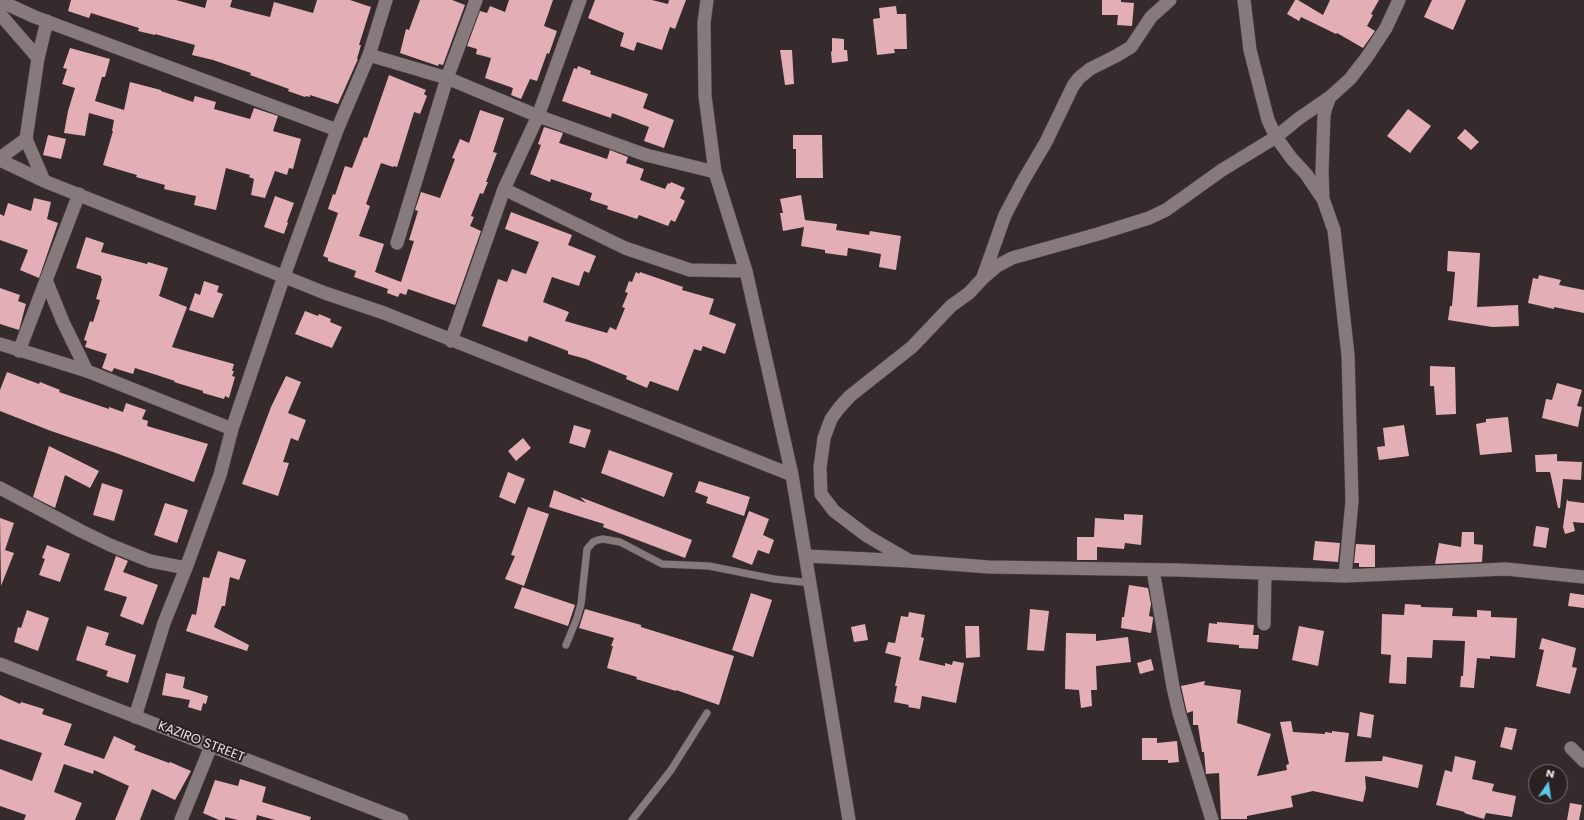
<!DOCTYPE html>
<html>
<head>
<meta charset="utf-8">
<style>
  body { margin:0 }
  #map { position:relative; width:1584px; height:820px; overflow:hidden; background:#352b2c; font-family:Poppins,sans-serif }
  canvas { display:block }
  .north { position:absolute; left:1528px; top:764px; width:40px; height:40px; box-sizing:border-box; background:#2b2123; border:1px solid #766e6f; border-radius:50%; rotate:13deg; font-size:11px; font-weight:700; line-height:16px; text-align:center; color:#e7e1e1 }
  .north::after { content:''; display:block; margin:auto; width:14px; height:18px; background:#5bc8e6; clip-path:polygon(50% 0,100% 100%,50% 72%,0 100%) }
</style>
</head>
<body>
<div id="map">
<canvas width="1584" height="820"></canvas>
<div class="north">N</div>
</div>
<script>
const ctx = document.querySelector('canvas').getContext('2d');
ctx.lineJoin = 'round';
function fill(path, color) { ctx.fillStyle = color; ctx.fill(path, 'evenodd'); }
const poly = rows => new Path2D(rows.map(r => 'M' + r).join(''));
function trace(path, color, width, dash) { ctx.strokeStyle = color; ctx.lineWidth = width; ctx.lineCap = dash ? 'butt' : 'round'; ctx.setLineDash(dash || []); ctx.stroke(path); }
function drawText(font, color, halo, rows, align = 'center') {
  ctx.font = font + ' Poppins,sans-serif'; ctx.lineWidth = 4; ctx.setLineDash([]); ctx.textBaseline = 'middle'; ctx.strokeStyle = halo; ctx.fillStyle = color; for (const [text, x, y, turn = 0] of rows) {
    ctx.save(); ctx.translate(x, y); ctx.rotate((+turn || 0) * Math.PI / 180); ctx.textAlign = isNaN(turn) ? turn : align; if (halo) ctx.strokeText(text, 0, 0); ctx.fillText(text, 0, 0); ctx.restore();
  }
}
fill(poly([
  [71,0,176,0,205,8,207,0,232,0,230,7,270,17,274,2,313,13,317,0,350,0,371,7,359,45,361,45,357,59,358,59,338,104,310,95,310,97,306,96,305,97,288,91,289,89,250,75,251,73,213,60,192,55,195,45,155,34,155,35,138,31,139,28,91,13,89,18,68,11],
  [420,0,452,0,465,5,443,65,439,64,438,66,400,53,406,29,409,30],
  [509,0,553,0,544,26,557,31,549,54,547,53,537,81,530,79,521,99,511,95,513,88,485,78,491,58,476,54,477,49,467,46,480,11,487,13,490,6,505,12],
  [595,0,652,0,668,4,669,0,686,0,675,29,670,27,662,50,637,42,634,51,620,46,624,33,588,18],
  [1102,0,1121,0,1121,2,1134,3,1132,26,1117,25,1118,15,1102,15],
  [1295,0,1298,0,1323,15,1330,0,1379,0,1371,14,1373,15,1367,26,1375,31,1363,48,1337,33,1336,34,1301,17,1299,21,1287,14],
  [1432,0,1466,0,1453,30,1424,17],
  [896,6,897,14,906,14,907,49,894,49,895,53,877,55,873,19,880,18,879,8],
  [832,38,844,39,844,50,847,50,848,61,832,63,831,52,832,51],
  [70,48,110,59,105,77,102,77,95,101,124,110,130,82,161,90,161,91,193,102,195,96,216,102,214,109,250,119,254,108,278,116,273,131,301,139,293,169,289,168,287,175,275,171,265,198,251,195,254,179,249,177,250,175,226,168,216,210,194,205,196,196,164,189,165,185,136,177,137,175,103,165,113,131,112,131,114,120,89,113,85,136,64,133,68,111,75,88,62,84,67,69,63,68],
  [780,50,792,50,794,84,785,85],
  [578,66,591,71,590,74,648,94,643,108,674,120,664,148,644,141,649,127,612,113,611,118,562,101,574,68,577,69],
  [389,75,426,90,424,94,427,96,420,114,414,112,397,167,394,166,393,167,381,163,366,204,370,206,359,236,384,244,375,272,401,282,414,241,409,240,418,211,415,210,421,192,440,198,455,159,452,158,460,139,469,143,480,110,504,118,493,152,497,153,486,182,488,182,483,194,480,193,471,216,474,217,470,226,481,231,455,305,408,289,406,295,400,293,398,297,387,293,388,289,354,277,356,271,328,261,328,258,323,256,338,213,328,209,333,194,335,195,345,166,352,168,364,137,367,138],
  [1408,109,1431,126,1410,153,1387,136],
  [544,127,563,133,559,143,607,159,610,150,628,157,626,163,644,169,640,180,665,189,668,183,670,184,671,182,685,188,680,198,685,201,675,222,671,220,668,226,639,215,637,219,607,209,608,206,590,200,592,193,551,179,550,182,530,174,541,145,538,144],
  [1465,129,1479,142,1471,150,1457,138],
  [48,135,66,139,61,159,43,155],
  [793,135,822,135,823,178,796,178,796,149,793,149],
  [801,195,805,220,837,224,836,230,869,235,870,231,901,236,896,270,879,267,881,254,848,248,847,256,825,253,825,250,801,246,804,227,783,231,780,213,783,213,780,199],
  [275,196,294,203,287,222,288,223,284,234,264,227],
  [34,198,51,202,47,219,58,223,39,278,20,270,28,250,0,240,0,214,4,216,8,203,31,211],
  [511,212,572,235,568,245,596,256,589,273,584,271,579,286,552,277,543,302,569,312,565,321,607,333,610,327,616,330,625,308,622,307,628,293,625,292,629,281,632,282,636,272,639,274,640,272,683,287,682,290,714,299,709,314,736,324,725,354,703,346,701,351,694,349,678,391,650,381,647,388,626,379,627,376,586,359,568,354,568,351,529,336,527,342,482,326,498,279,507,282,512,269,526,274,539,242,505,229],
  [86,237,104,243,101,252,147,264,148,262,168,268,159,296,187,307,172,347,234,364,232,371,234,371,232,376,235,377,229,398,225,396,224,399,203,393,203,391,174,382,175,381,135,368,133,374,114,368,112,372,102,368,107,354,85,347,87,341,84,340,90,321,93,322,100,300,96,299,102,279,101,278,101,276,76,268],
  [1448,251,1480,253,1477,307,1518,305,1519,326,1492,327,1448,320,1450,306,1452,306,1455,272,1447,271],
  [1539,275,1561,280,1559,285,1584,290,1584,313,1554,307,1554,309,1528,303,1533,278,1538,279],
  [204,281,219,286,217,292,223,294,213,318,189,310,195,293,200,295],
  [0,288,20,295,18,301,26,304,19,330,0,324],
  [305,311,318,316,319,314,331,319,330,322,342,327,332,348,295,334],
  [1430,366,1455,367,1456,414,1436,415,1434,386,1430,386],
  [7,372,39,384,40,382,60,390,59,392,109,409,109,407,123,412,126,403,146,410,142,419,148,421,147,426,208,444,194,482,116,453,51,431,0,411,0,390],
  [286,376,301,382,288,413,306,420,298,441,291,438,283,462,289,463,278,496,242,484,271,407],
  [1557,383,1582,390,1577,406,1582,407,1578,427,1542,418,1546,399,1552,400],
  [1508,417,1512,452,1480,455,1476,424,1486,422,1486,419],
  [574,425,591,430,585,448,569,443],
  [1404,425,1409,456,1379,460,1377,447,1385,446,1383,428],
  [523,438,531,448,516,461,508,451],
  [49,446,99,471,90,488,65,475,55,508,33,497],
  [609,450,673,473,664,497,601,473],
  [1557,454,1557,461,1582,462,1581,480,1563,479,1560,508,1558,508,1550,472,1536,472,1535,455],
  [508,472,525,479,515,504,499,497],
  [699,481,750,497,744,516,706,503,708,497,695,492],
  [102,483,123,490,114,521,93,515],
  [554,490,586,503,580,497,692,540,685,558,603,527,604,524,549,507],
  [1567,499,1568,501,1584,503,1584,523,1573,522,1575,531,1565,534,1563,527],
  [165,503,188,510,177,543,154,535],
  [528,507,549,514,524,586,505,579,515,556,511,555],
  [749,511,769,519,763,535,774,540,769,554,758,550,752,565,732,557],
  [1124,514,1143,515,1141,545,1125,543,1124,549,1097,547,1097,560,1077,560,1077,537,1094,537,1095,518,1124,520],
  [0,518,14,523,5,550,14,553,1,586],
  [1536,526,1549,528,1546,548,1533,546],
  [1462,532,1474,532,1474,544,1483,545,1482,562,1435,564,1439,543,1461,547],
  [1315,541,1340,543,1338,562,1313,560],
  [1356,544,1375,545,1375,567,1359,567,1359,563,1354,563],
  [47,545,70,554,60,582,39,575,45,559,42,558],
  [218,551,246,560,239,580,230,577,225,606,222,606,214,627,249,645,247,651,186,631,192,614,196,615,203,577,209,578],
  [116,556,128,561,123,572,158,585,143,625,120,616,127,597,104,590],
  [1129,585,1148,588,1151,604,1149,616,1153,617,1153,619,1151,633,1121,628,1122,617,1124,617],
  [522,587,575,605,568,626,514,608],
  [751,593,772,600,753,657,732,650],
  [1570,593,1584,595,1584,608,1568,606],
  [1405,604,1421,605,1421,607,1453,608,1452,616,1477,617,1477,610,1491,611,1491,617,1517,618,1515,658,1490,656,1490,659,1477,658,1474,688,1460,687,1461,676,1463,676,1465,641,1433,640,1432,658,1407,657,1406,684,1389,683,1391,655,1381,654,1382,614,1404,615],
  [585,609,641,625,641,627,734,656,719,705,676,690,676,691,636,679,637,677,607,668,613,646,611,646,614,638,579,628],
  [1030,609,1049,611,1044,651,1027,650],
  [27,610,49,618,38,651,14,642,18,627,21,628],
  [909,612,925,615,921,637,924,638,919,660,945,666,945,663,952,665,953,661,964,663,956,703,922,696,920,709,908,707,909,705,894,702,897,686,895,686,901,657,885,653,888,642,895,643,901,616,908,617],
  [1217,622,1254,625,1253,635,1259,635,1258,649,1239,648,1239,645,1207,642,1209,623,1217,624],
  [865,624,868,640,854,642,851,627],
  [87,626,109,633,105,645,136,655,128,683,106,676,108,671,76,660],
  [965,626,979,626,980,657,966,658],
  [1299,626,1324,631,1318,666,1292,660],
  [1066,633,1096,634,1096,641,1128,637,1131,662,1096,666,1097,690,1091,690,1092,706,1081,708,1079,690,1065,689],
  [1542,638,1576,648,1572,667,1577,668,1570,694,1536,686,1544,650,1539,649],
  [1151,659,1154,670,1140,674,1137,663],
  [166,673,185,677,183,688,208,696,206,704,203,703,201,711,188,707,190,700,162,695],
  [1205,681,1204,685,1241,690,1237,723,1271,734,1257,776,1287,770,1286,765,1289,764,1280,722,1291,721,1293,732,1325,734,1325,732,1332,733,1332,731,1349,733,1345,762,1382,761,1383,756,1423,765,1418,788,1365,776,1366,788,1363,802,1313,791,1291,796,1293,807,1247,816,1247,819,1221,819,1219,773,1206,774,1204,752,1202,752,1198,725,1193,725,1193,711,1187,713,1181,686],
  [0,695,20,704,21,702,44,709,42,714,72,724,64,745,104,759,114,736,136,746,134,750,169,763,170,762,191,771,175,800,152,789,140,820,115,820,129,786,94,770,93,774,64,764,54,792,82,803,75,820,24,820,26,815,0,806,0,769,32,781,42,753,0,739],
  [1360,712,1374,715,1371,738,1357,736],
  [1505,727,1517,729,1512,750,1500,747],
  [1142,738,1157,738,1157,743,1177,741,1179,762,1168,763,1168,760,1142,760],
  [1455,756,1476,761,1472,779,1494,784,1492,791,1516,796,1512,817,1486,813,1484,819,1464,813,1465,812,1436,805,1445,770,1452,772],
  [240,779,266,787,262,802,311,817,310,820,275,820,257,815,256,820,238,820,225,817,225,820,219,820,203,813,215,780,238,786],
  [1570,803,1582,805,1579,820,1567,820]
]), '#e3aeb5');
const lane = poly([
  [566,645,577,618,581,604,587,549,593,542,598,540,603,539,620,542,662,564,709,566,774,579,811,583],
  [632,820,671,770,707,713]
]);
const street = poly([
  [707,0,704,23,705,96,715,172,746,271,792,475,849,820],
  [1244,0,1250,50,1268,120,1276,137,1292,159,1306,174,1323,199,1334,230,1348,355,1352,501,1345,576],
  [0,1,35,17,337,130],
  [0,14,38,58],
  [369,55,447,78,538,116,646,155,715,172],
  [0,158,26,139],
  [0,160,44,181,325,293,384,313,792,475],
  [44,181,26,139,38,58,47,21],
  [504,189,625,248,690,270,746,271],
  [1323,199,1322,172,1324,115,1326,107,1330,97,1350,79,1367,57,1386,28,1399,0],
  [397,243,447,78,476,0],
  [983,277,1005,215,1023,181,1046,142,1073,86,1079,78,1090,69,1116,56,1131,47,1151,17,1170,0],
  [46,280,63,322,87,371],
  [451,341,504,189,538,116,580,0],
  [0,344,87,371,232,429],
  [19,351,79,194],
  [0,488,81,531,110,545,150,561,186,568],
  [806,556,910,561,989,567,1177,570,1345,576,1506,569,1584,577],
  [910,561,867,536,834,511,821,494,820,468,824,438,831,419,839,408,850,396,912,347,951,306,969,293,983,278,997,266,1012,258,1098,234,1149,218,1166,210,1222,170,1276,137,1298,119,1330,97],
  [1153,570,1173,687,1179,713,1212,820],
  [1264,624,1265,573],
  [0,664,402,820],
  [135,717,164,623,186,568,220,475,232,429,284,276,337,130,369,55,386,0],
  [1571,748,1584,761],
  [181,820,211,746]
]);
trace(lane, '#51494a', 8);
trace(street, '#51494a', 14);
trace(lane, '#867a7c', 7);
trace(street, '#867a7c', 13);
drawText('13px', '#e7e1e1', '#2b2123', [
  ["KAZIRO STREET",201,742,21]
]);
</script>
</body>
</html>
